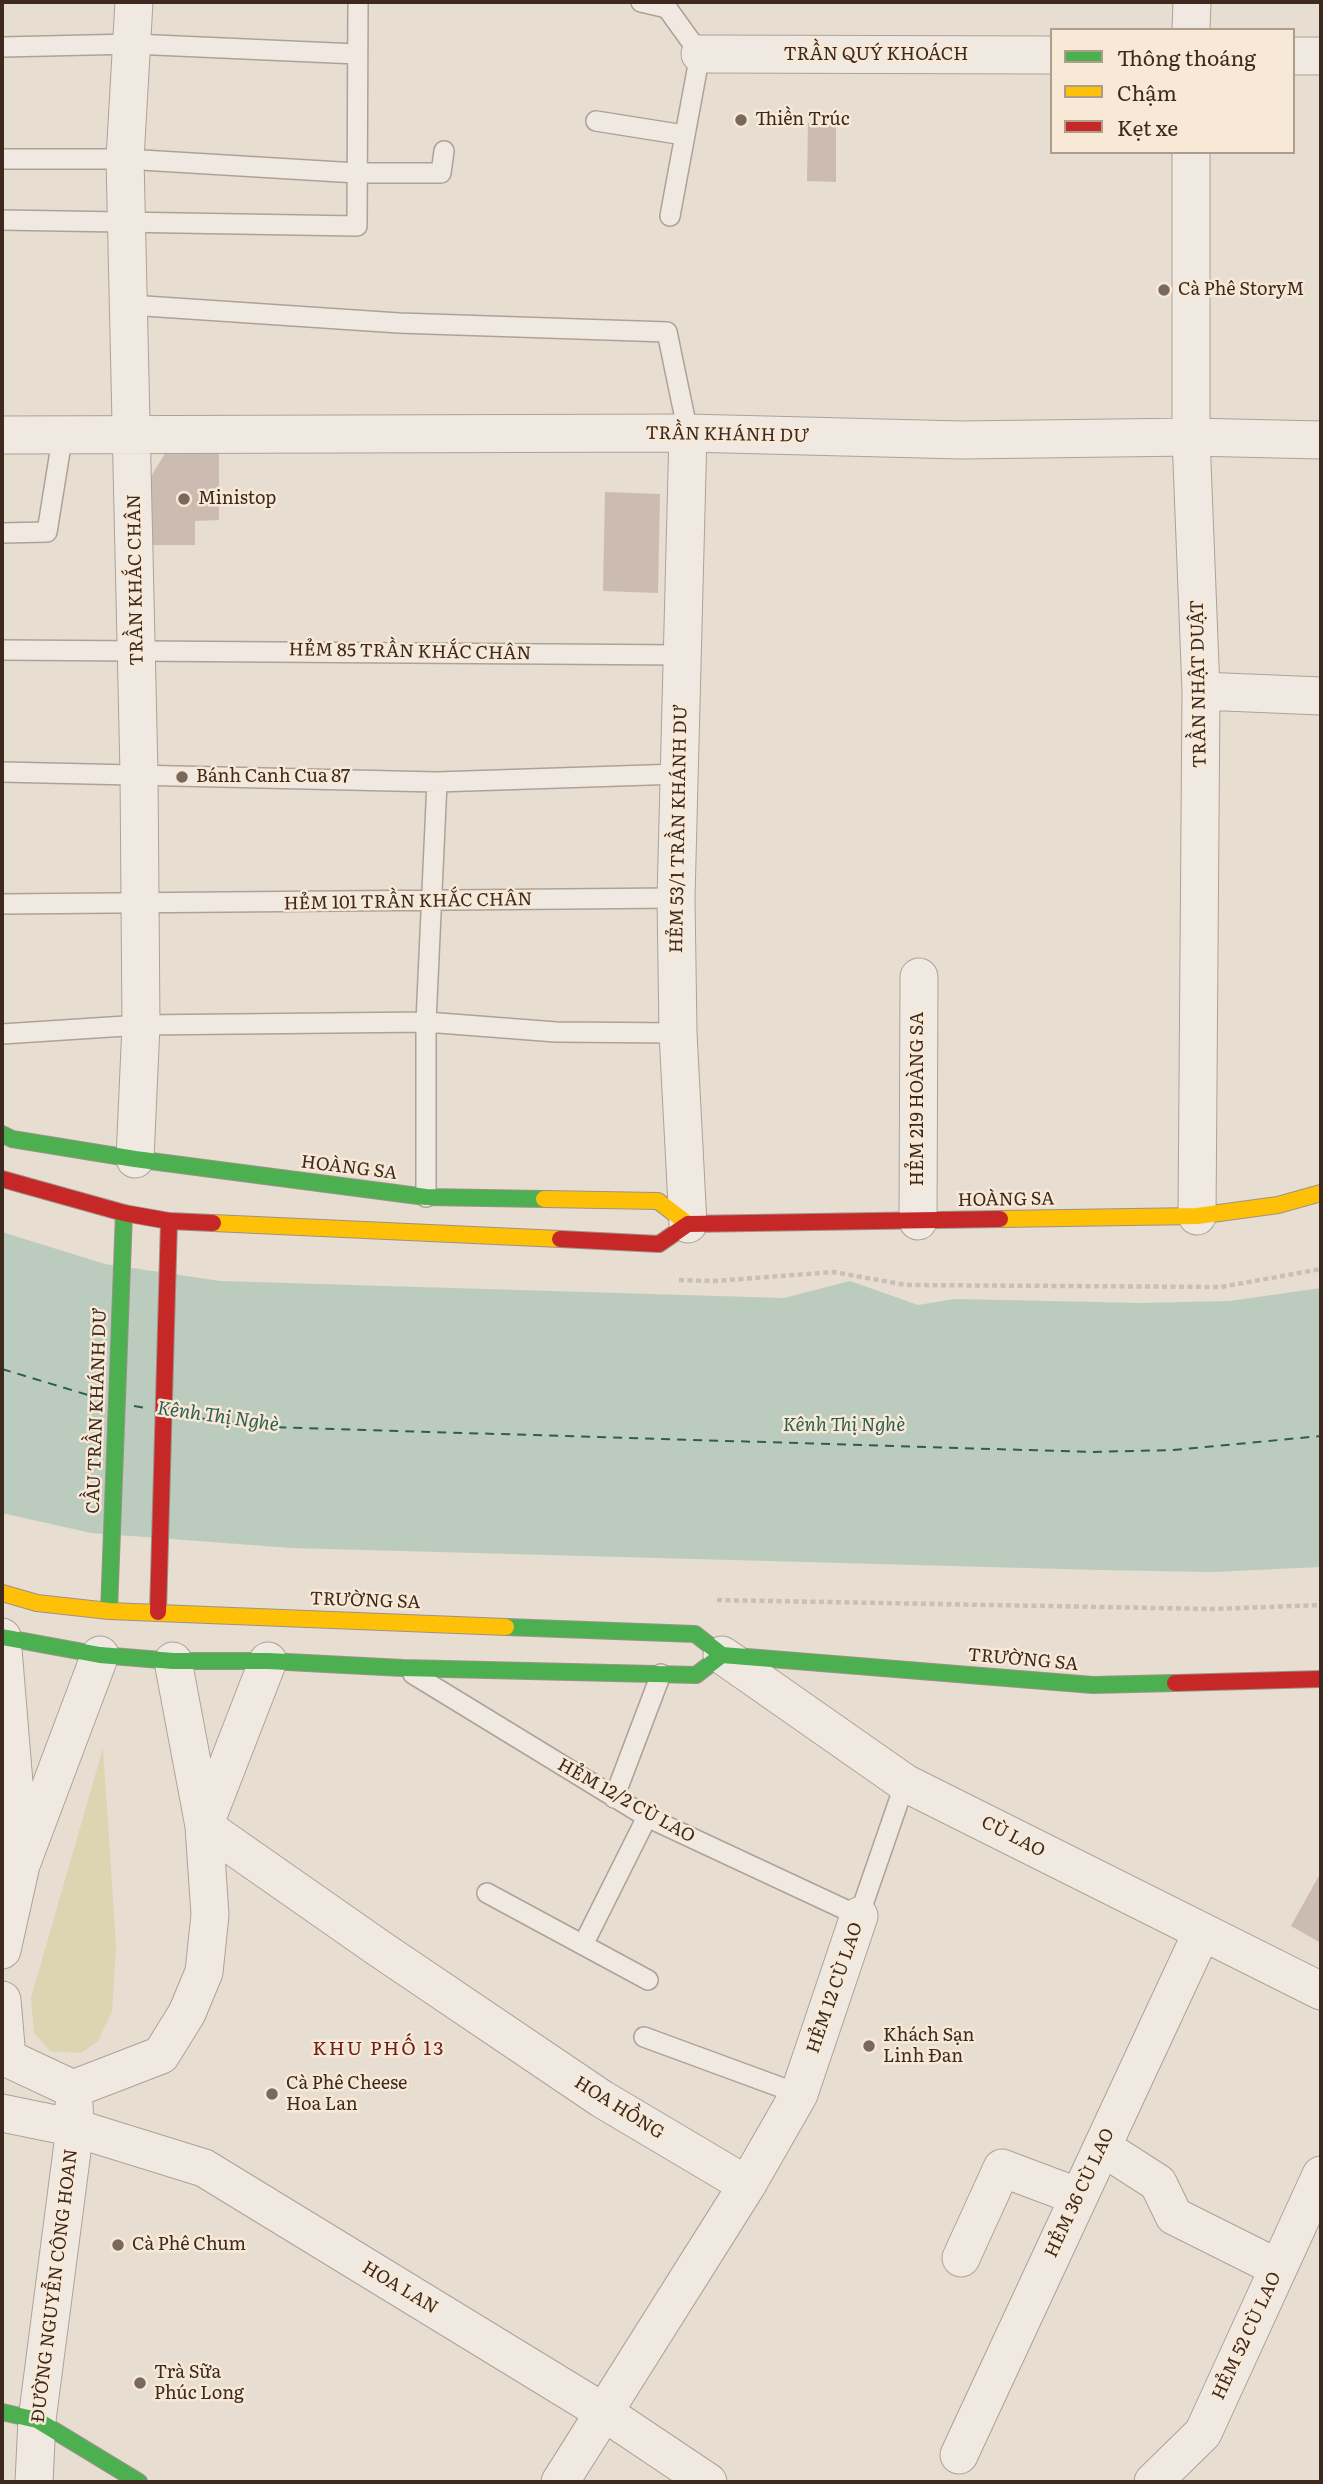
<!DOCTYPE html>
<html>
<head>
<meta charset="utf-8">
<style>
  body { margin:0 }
  #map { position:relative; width:1323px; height:2484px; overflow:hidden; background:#e7ddd0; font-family:Literata,serif }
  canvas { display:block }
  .frame { position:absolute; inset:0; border:4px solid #3e291f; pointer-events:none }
  .legend { position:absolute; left:1050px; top:28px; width:245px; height:126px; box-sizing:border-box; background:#f8e9d7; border:2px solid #ae9c8d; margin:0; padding:9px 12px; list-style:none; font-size:21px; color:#3e291f }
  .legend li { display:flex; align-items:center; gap:14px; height:35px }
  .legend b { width:35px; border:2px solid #ae9c8d }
</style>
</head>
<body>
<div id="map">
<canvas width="1323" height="2484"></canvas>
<div class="frame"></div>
<ul class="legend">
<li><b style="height:9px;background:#4caf50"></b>Thông thoáng</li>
<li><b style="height:9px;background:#ffc107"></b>Chậm</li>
<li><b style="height:9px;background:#c62828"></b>Kẹt xe</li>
</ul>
</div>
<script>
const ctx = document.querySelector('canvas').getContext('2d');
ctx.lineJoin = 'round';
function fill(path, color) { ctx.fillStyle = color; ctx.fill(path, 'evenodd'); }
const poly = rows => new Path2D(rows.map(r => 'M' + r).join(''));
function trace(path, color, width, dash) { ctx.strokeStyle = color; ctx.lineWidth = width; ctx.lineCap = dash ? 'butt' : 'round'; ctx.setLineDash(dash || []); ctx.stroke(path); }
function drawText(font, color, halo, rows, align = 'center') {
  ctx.font = font + ' Literata,serif'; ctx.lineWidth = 5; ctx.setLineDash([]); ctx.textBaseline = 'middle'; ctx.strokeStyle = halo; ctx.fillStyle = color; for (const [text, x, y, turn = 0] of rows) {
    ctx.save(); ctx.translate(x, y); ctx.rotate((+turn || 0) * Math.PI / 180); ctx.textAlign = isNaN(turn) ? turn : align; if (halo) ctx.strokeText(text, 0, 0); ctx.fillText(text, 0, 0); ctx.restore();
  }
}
fill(poly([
  [103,1748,116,1945,112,2011,98,2041,81,2053,50,2051,34,2033,31,1998]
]), '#dbd5b2');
fill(poly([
  [2,1232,105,1264,220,1281,784,1298,850,1281,918,1305,955,1299,1142,1303,1230,1301,1321,1288,1321,1567,1212,1572,1099,1570,291,1548,91,1533,11,1515,2,1513]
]), '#bbccbf');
trace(poly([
  [2,1369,98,1398],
  [134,1406,146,1408],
  [182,1416,267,1427,1092,1452,1173,1450,1321,1436]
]), '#2d5e54', 2, [9, 7]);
fill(poly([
  [808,123,836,123,836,182,807,181],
  [219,451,219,520,195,521,195,545,150,545,150,478,166,452],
  [605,492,660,494,658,593,603,591],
  [1321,1872,1321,1943,1291,1926]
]), '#ccbbb1');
const lane = poly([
  [641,2,667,8,700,54,670,216],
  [2,47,133,44,357,54],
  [596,121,684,135],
  [2,159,125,159,357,173,441,173,444,151],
  [2,220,357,226,358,2],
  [130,305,399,323,667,332,688,433],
  [2,533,47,532,63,433],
  [2,650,682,655],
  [2,772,437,782,679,774],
  [2,904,676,898],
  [2,1034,141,1025,426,1022,556,1032,678,1033],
  [426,1197,426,1022,437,782],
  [413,1674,647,1817,859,1916,905,1783],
  [614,1798,661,1674],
  [487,1893,648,1980],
  [583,1945,647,1817],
  [644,2037,799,2094]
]);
const street = poly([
  [134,2,125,159,139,773,141,1025,135,1159],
  [1191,30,1192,2],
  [700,54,1052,55],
  [1293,56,1321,56],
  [1191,152,1191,437,1201,691,1197,1216],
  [688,433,676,898,678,1033,688,1224],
  [2,435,688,433,961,440,1191,437,1321,440],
  [1201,691,1321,696],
  [918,1221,919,977],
  [2,1637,20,1856],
  [722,1655,905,1783,1321,1991],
  [268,1661,204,1826,380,1949,602,2099,747,2185,560,2482],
  [2,1950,21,1865,100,1655],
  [2,2000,7,2058,73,2089,161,2055,187,2013,204,1972,210,1915,204,1826,173,1661],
  [2,2113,75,2128,204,2168,605,2413,708,2482],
  [1102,2147,1158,2183,1174,2216,1278,2268],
  [747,2185,799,2094,859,1916],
  [961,2258,1002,2168,1079,2197],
  [959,2455,1202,1932],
  [34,2482,37,2420,75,2128,74,2104],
  [1153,2482,1203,2433,1321,2175]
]);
const fast = poly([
  [2,1134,12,1139,135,1159,426,1197,544,1199],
  [109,1611,124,1213],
  [506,1627,695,1634,722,1655,1093,1685,1175,1683],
  [2,1637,100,1655,173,1661,268,1661,403,1668,696,1675,722,1655],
  [2,2412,37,2420,139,2482]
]);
const slow = poly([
  [544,1199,658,1201,688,1224],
  [1000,1219,1197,1216,1278,1205,1321,1193],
  [213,1223,560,1239],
  [2,1593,37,1603,109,1611,506,1627]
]);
const jam = poly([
  [2,1179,124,1213,169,1221,213,1223],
  [560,1239,659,1244,688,1224,1000,1219],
  [158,1612,169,1221],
  [1175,1683,1321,1679]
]);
trace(lane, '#ada298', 22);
trace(street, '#ada298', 39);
trace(fast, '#9c9288', 18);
trace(slow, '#9c9288', 18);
trace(jam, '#9c9288', 18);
trace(poly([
  [679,1280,714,1281,834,1272,906,1285,1221,1287,1321,1269],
  [717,1600,1212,1609,1321,1605]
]), '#c8c0b8', 4.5, [5, 3.5]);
trace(lane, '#f0e9e2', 19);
trace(street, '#f0e9e2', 37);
trace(fast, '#4caf50', 16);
trace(slow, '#ffc107', 16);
trace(jam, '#c62828', 16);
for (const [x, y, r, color] of [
  [741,120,7,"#79685d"],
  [1164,290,7,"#79685d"],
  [184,499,7,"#79685d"],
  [182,777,7,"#79685d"],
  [869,2046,7,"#79685d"],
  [272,2094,7,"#79685d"],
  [118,2245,7,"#79685d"],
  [140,2383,7,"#79685d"]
]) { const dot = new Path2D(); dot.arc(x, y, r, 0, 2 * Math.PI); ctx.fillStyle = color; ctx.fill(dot); trace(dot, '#f8e9d7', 2.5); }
drawText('18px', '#3e291f', '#f8e9d7', [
  ["TRẦN QUÝ KHOÁCH",876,55],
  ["TRẦN KHÁNH DƯ",727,435,1],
  ["TRẦN KHẮC CHÂN",136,580,-91],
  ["HẺM 85 TRẦN KHẮC CHÂN",410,652,1],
  ["TRẦN NHẬT DUẬT",1199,684,-91],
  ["HẺM 53/1 TRẦN KHÁNH DƯ",679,829,-89],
  ["HẺM 101 TRẦN KHẮC CHÂN",408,902,-1],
  ["HẺM 219 HOÀNG SA",918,1099,-90],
  ["HOÀNG SA",349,1168,7],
  ["HOÀNG SA",1006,1200,-1],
  ["CẦU TRẦN KHÁNH DƯ",97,1411,-88],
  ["TRƯỜNG SA",365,1601,2],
  ["TRƯỜNG SA",1023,1660,5],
  ["HẺM 12/2 CÙ LAO",626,1801,29],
  ["CÙ LAO",1013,1837,27],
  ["HẺM 12 CÙ LAO",835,1988,-71],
  ["HOA HỒNG",619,2108,32],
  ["HẺM 36 CÙ LAO",1080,2193,-65],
  ["ĐƯỜNG NGUYỄN CÔNG HOAN",55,2286,-83],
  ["HOA LAN",400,2288,31],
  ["HẺM 52 CÙ LAO",1247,2336,-65]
]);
drawText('18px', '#3e291f', '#f8e9d7', [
  ["Thiền Trúc",755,120],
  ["Cà Phê StoryM",1178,290],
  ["Ministop",198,499],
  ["Bánh Canh Cua 87",196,777],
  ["Khách Sạn",883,2036],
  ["Linh Đan",883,2057],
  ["Cà Phê Cheese",286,2084],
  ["Hoa Lan",286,2105],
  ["Cà Phê Chum",132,2245],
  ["Trà Sữa",154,2373],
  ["Phúc Long",154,2394]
], 'left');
drawText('italic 19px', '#2d5e54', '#f8e9d7', [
  ["Kênh Thị Nghè",218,1417,8],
  ["Kênh Thị Nghè",844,1425]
]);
ctx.letterSpacing = '2px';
drawText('19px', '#6d201b', '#f8e9d7', [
  ["KHU PHỐ 13",379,2049]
]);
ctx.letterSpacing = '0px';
</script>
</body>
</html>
